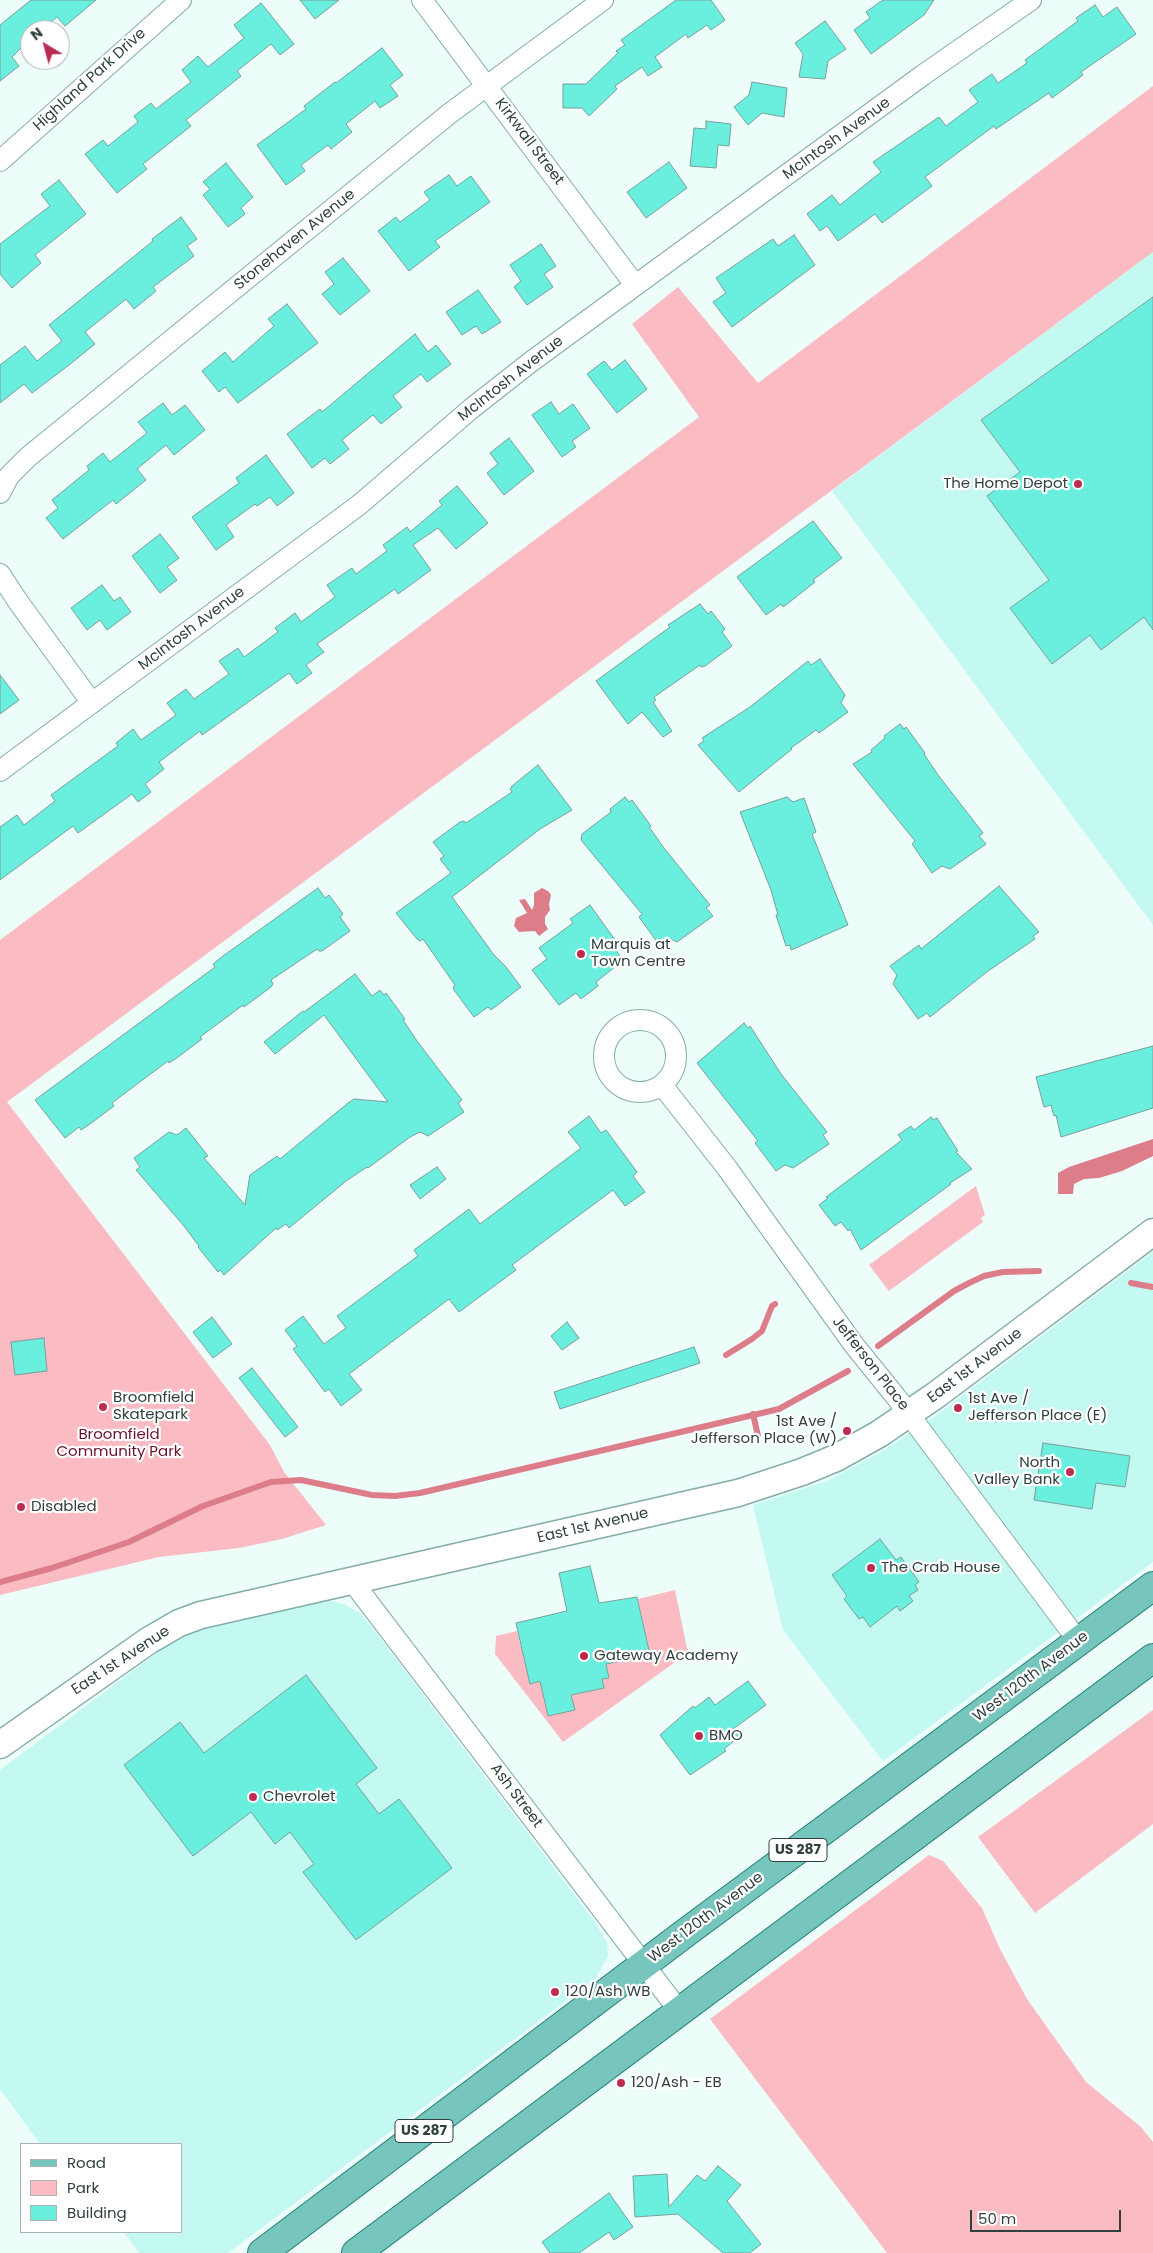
<!DOCTYPE html>
<html>
<head>
<meta charset="utf-8">
<style>
  body { margin:0 }
  #map { position:relative; width:1153px; height:2253px; overflow:hidden; background:#ecfdfa; font-family:Poppins,sans-serif }
  canvas { display:block }
  .legend { position:absolute; left:20px; top:2143px; width:162px; height:90px; box-sizing:border-box; background:#fff; border:1px solid #acb3b2; margin:0; padding:6px 9px; list-style:none; font-size:15px; color:#2f413e }
  .legend li { display:flex; align-items:center; gap:10px; height:25px }
  .legend b { width:25px; border:1px solid #acb3b2 }
  .north { position:absolute; left:20px; top:20px; width:50px; height:50px; box-sizing:border-box; background:#fff; border:1px solid #acb3b2; border-radius:50%; rotate:323deg; font-size:14px; font-weight:700; line-height:20px; text-align:center; color:#2f413e }
  .north::after { content:''; display:block; margin:auto; width:18px; height:22px; background:#bc2c50; clip-path:polygon(50% 0,100% 100%,50% 72%,0 100%) }
  .scale { position:absolute; left:970px; top:2210px; width:151px; height:22px; box-sizing:border-box; border:2px solid #2f413e; border-top:0; padding-left:6px; font-size:15px; line-height:18px; white-space:nowrap; color:#2f413e; -webkit-text-stroke:4px #fff; paint-order:stroke }
</style>
</head>
<body>
<div id="map">
<canvas width="1153" height="2253"></canvas>
<ul class="legend">
<li><b style="height:6px;background:#76c6be"></b>Road</li>
<li><b style="height:14px;background:#fabcc2"></b>Park</li>
<li><b style="height:14px;background:#6aefdf"></b>Building</li>
</ul>
<div class="north">N</div>
<div class="scale">50 m</div>
</div>
<script>
const ctx = document.querySelector('canvas').getContext('2d');
ctx.lineJoin = 'round';
function fill(path, color) { ctx.fillStyle = color; ctx.fill(path, 'evenodd'); }
const poly = rows => new Path2D(rows.map(r => 'M' + r).join(''));
function trace(path, color, width, dash) { ctx.strokeStyle = color; ctx.lineWidth = width; ctx.lineCap = dash ? 'butt' : 'round'; ctx.setLineDash(dash || []); ctx.stroke(path); }
function drawText(font, color, halo, rows, align = 'center') {
  ctx.font = font + ' Poppins,sans-serif'; ctx.lineWidth = 4.5; ctx.setLineDash([]); ctx.textBaseline = 'middle'; ctx.strokeStyle = halo; ctx.fillStyle = color; for (const [text, x, y, turn = 0] of rows) {
    ctx.save(); ctx.translate(x, y); ctx.rotate((+turn || 0) * Math.PI / 180); ctx.textAlign = isNaN(turn) ? turn : align; if (halo) ctx.strokeText(text, 0, 0); ctx.fillText(text, 0, 0); ctx.restore();
  }
}
fill(poly([
  [1153,252,1153,925,832,491],
  [1153,1252,1153,1562,883,1761,783,1630,753,1505,827,1481,883,1451,938,1414],
  [328,1600,346,1605,361,1614,374,1630,594,1921,607,1942,608,1956,595,1979,228,2253,139,2253,124,2232,181,2232,181,2144,40,2144,0,2089,0,1770,177,1638,195,1630]
]), '#c3f9f1');
fill(poly([
  [1153,86,1153,252,7,1102,270,1445,284,1472,326,1525,282,1539,239,1548,159,1557,0,1595,0,940,699,417,632,324,678,287,758,383],
  [976,1186,985,1215,981,1218,983,1222,889,1291,869,1265],
  [675,1590,688,1653,563,1742,495,1654,496,1636,517,1631,521,1647,525,1646,530,1683,540,1681,548,1716,574,1710,571,1695,603,1688,602,1679,609,1678,606,1664,650,1655,638,1599],
  [1153,1710,1153,1824,1035,1913,978,1837],
  [929,1855,943,1861,982,1908,1000,1949,1027,1999,1086,2082,1141,2127,1153,2142,1153,2253,887,2253,710,2019]
]), '#fabcc2');
fill(poly([
  [542,888,548,891,551,895,549,904,550,910,545,917,545,924,548,929,539,936,535,931,519,932,514,926,516,918,527,913,519,900,525,899,532,910,534,905,534,893],
  [1153,1139,1153,1156,1122,1171,1099,1178,1084,1179,1074,1184,1073,1194,1058,1194,1058,1173,1069,1167]
]), '#dd7d8a');
trace(poly([
  [1131,1283,1153,1287],
  [878,1346,954,1291,969,1283,984,1276,1003,1272,1039,1271],
  [726,1355,752,1339,762,1331,772,1306,775,1304],
  [753,1414,758,1436],
  [0,1582,52,1568,129,1542,203,1506,271,1482,301,1480,372,1495,395,1496,420,1493,779,1409,848,1371]
]), '#dd7d8a', 6);
const building = poly([
  [31,0,96,0,65,26,57,17,41,30,30,30,30,39,12,57,19,66,0,81,0,25,31,0],
  [300,0,339,0,315,19,300,0],
  [676,0,711,0,725,20,711,30,707,25,688,38,686,34,655,57,662,67,648,76,642,67,615,86,617,89,589,116,582,108,563,108,563,84,586,84,618,53,616,51,625,45,621,40,676,0],
  [883,0,934,0,924,15,871,54,854,30,870,18,866,12,883,0],
  [261,3,294,44,280,55,271,44,237,71,241,76,186,120,191,126,143,164,147,169,117,193,85,154,103,140,108,146,138,122,134,116,151,103,156,109,191,82,182,70,198,56,208,67,244,38,234,25,261,3],
  [1095,5,1103,17,1117,7,1136,34,1081,72,1083,75,1052,98,1049,93,996,129,994,126,925,177,932,186,882,223,875,214,838,241,827,226,820,231,807,214,832,195,840,205,881,172,873,162,939,117,946,126,978,102,969,90,992,74,998,83,1027,63,1025,60,1078,21,1076,18,1095,5],
  [825,21,846,49,828,61,825,79,799,77,803,54,795,43,825,21],
  [382,48,403,75,390,85,398,96,380,108,375,101,346,124,352,132,331,149,328,145,301,165,305,171,286,185,257,145,306,109,304,106,335,82,336,83,382,48],
  [752,82,787,88,784,117,762,113,748,125,734,107,749,95,752,82],
  [706,121,731,124,729,146,718,145,716,168,690,166,694,128,706,129,706,121],
  [669,162,687,188,646,218,627,192,669,162],
  [226,163,253,197,241,208,245,214,228,227,203,195,210,189,203,182,226,163],
  [449,175,457,186,471,176,490,202,435,241,440,247,409,271,378,231,396,217,400,222,430,200,424,192,449,175],
  [59,180,86,214,35,255,41,263,12,288,0,274,0,244,50,206,41,194,59,180],
  [181,217,197,239,187,246,194,256,153,287,156,291,134,309,126,299,85,332,95,344,69,365,32,393,24,384,0,403,0,365,25,346,37,361,62,341,49,325,153,241,152,239,181,217],
  [794,235,815,265,732,327,713,302,726,293,716,278,773,239,778,246,794,235],
  [541,244,556,266,544,274,553,287,527,305,514,287,521,281,510,265,541,244],
  [343,258,370,291,340,315,322,294,334,284,325,272,343,258],
  [478,290,501,322,482,334,476,326,462,335,446,312,478,290],
  [1153,297,1153,630,1144,617,1101,650,1090,635,1052,664,1010,608,1049,580,987,496,1020,472,981,420,1153,297],
  [287,304,318,343,238,403,225,387,219,392,202,371,225,352,233,362,274,326,268,319,287,304],
  [415,334,428,352,436,345,451,364,427,382,421,374,393,396,402,407,381,424,373,415,342,440,349,449,330,464,325,458,312,468,287,434,320,409,322,412,415,334],
  [625,360,647,389,617,413,587,374,604,361,612,370,625,360],
  [551,402,559,414,573,404,590,428,572,441,576,447,562,457,532,415,551,402],
  [163,403,172,415,185,405,205,430,174,455,166,445,137,469,146,480,116,504,113,500,63,539,46,518,58,508,52,500,89,470,87,466,103,453,110,462,147,433,138,422,163,403],
  [509,438,534,471,504,495,487,473,498,464,490,453,509,438],
  [266,455,294,493,277,506,270,497,257,506,255,504,226,525,234,537,216,550,192,517,239,483,236,478,266,455],
  [457,486,488,523,456,549,438,528,413,545,431,570,398,594,395,589,317,644,324,652,306,665,312,673,297,684,289,673,202,735,200,731,159,762,164,769,145,784,151,792,138,802,132,794,78,833,73,826,0,880,0,827,17,815,24,825,55,801,51,795,118,746,116,743,133,729,141,740,176,715,167,703,186,689,194,699,229,674,219,661,238,648,244,657,278,632,275,628,295,613,301,622,335,597,327,585,352,568,356,574,387,551,383,545,407,527,410,532,442,505,439,501,457,486],
  [813,521,842,558,813,580,815,582,791,601,783,607,781,604,766,615,737,577,813,521],
  [160,534,179,558,167,567,177,580,160,593,132,556,160,534],
  [102,585,114,601,120,597,131,612,107,630,100,620,87,630,71,608,102,585],
  [700,604,708,614,711,611,725,629,722,632,732,646,705,666,701,667,700,665,654,697,656,700,653,702,672,731,663,737,642,712,628,724,596,681,670,627,668,625,700,604],
  [820,659,845,695,841,703,848,712,819,733,816,730,791,748,792,749,739,792,698,745,704,741,702,738,750,707,808,661,811,665,820,659],
  [0,675,19,700,0,714,0,675],
  [900,724,904,729,906,727,925,753,924,754,938,775,983,833,979,836,986,844,950,869,942,866,932,873,912,844,915,841,853,764,872,752,871,750,885,738,884,736,900,724],
  [538,765,572,810,540,829,452,897,494,955,506,967,521,987,491,1010,488,1007,474,1017,454,990,453,987,455,985,423,939,420,941,417,939,396,913,451,873,440,859,444,856,433,842,460,822,464,821,466,823,512,792,510,789,512,786,538,765],
  [625,797,629,802,632,800,651,826,649,827,664,848,710,905,706,908,713,916,677,942,669,938,660,946,639,917,642,914,581,840,582,834,611,812,610,809,625,797],
  [787,797,793,802,804,798,816,832,812,834,848,925,791,950,790,945,786,946,776,915,778,915,771,890,740,812,787,797],
  [999,886,1039,932,1033,936,1035,939,988,971,930,1017,927,1013,918,1019,893,984,897,975,890,966,919,945,921,949,999,886],
  [318,888,325,898,329,895,343,914,340,917,350,931,322,951,319,951,317,949,271,980,273,984,271,987,244,1007,243,1005,200,1037,202,1039,178,1057,169,1063,168,1061,133,1087,112,1103,114,1106,90,1124,81,1130,79,1127,65,1138,35,1100,215,967,213,964,223,956,318,888],
  [590,905,620,947,616,950,622,959,614,965,615,967,596,982,598,986,581,999,576,993,559,1005,532,970,547,959,539,948,573,923,570,919,590,905],
  [355,974,372,996,380,990,384,995,386,993,405,1019,403,1020,417,1041,462,1100,458,1103,464,1112,428,1136,420,1132,410,1137,368,1168,367,1167,346,1181,289,1228,286,1224,277,1230,276,1228,224,1275,220,1270,218,1272,198,1247,199,1246,184,1226,136,1170,140,1167,134,1158,169,1132,177,1135,186,1128,208,1156,204,1158,245,1205,250,1175,277,1156,280,1159,348,1103,354,1099,388,1102,324,1015,275,1054,264,1042,303,1011,304,1012,355,974],
  [744,1023,748,1028,750,1026,781,1074,827,1132,823,1135,829,1144,793,1168,785,1165,776,1171,755,1143,758,1141,697,1063,744,1023],
  [1153,1046,1153,1108,1061,1137,1056,1115,1054,1116,1051,1105,1044,1107,1036,1077,1153,1046],
  [589,1116,601,1133,606,1130,637,1172,633,1176,645,1192,625,1206,613,1190,512,1265,516,1270,459,1312,449,1299,349,1374,362,1390,341,1406,329,1389,325,1392,293,1349,297,1346,285,1330,303,1316,324,1344,346,1328,337,1316,418,1256,414,1250,469,1209,480,1224,581,1148,568,1132,589,1116],
  [931,1117,933,1120,937,1118,958,1151,956,1152,972,1169,950,1183,951,1184,861,1250,850,1229,848,1231,841,1222,835,1226,819,1205,828,1198,826,1197,902,1140,898,1135,911,1126,914,1130,931,1117],
  [437,1167,446,1179,420,1199,410,1185,437,1167],
  [212,1317,232,1344,213,1358,193,1332,212,1317],
  [567,1322,579,1338,562,1350,551,1336,567,1322],
  [44,1338,47,1371,15,1375,11,1342,44,1338],
  [694,1347,700,1363,560,1409,554,1392,694,1347],
  [252,1368,298,1427,285,1437,239,1378,252,1368],
  [1043,1443,1130,1456,1125,1487,1096,1483,1092,1509,1034,1500,1043,1443],
  [880,1539,896,1560,901,1557,919,1582,915,1585,918,1590,909,1596,913,1601,900,1611,897,1606,870,1627,863,1617,859,1619,844,1599,847,1596,832,1575,880,1539],
  [590,1566,599,1603,637,1597,650,1655,606,1664,609,1678,602,1679,604,1688,571,1695,575,1710,548,1716,540,1681,530,1684,516,1623,567,1611,559,1573,590,1566],
  [306,1675,377,1768,356,1784,379,1814,399,1799,452,1868,356,1940,303,1872,314,1864,290,1832,275,1844,251,1812,193,1856,124,1765,180,1722,204,1753,306,1675],
  [748,1681,766,1705,733,1729,739,1737,724,1749,726,1751,690,1775,660,1735,693,1706,695,1708,709,1697,715,1705,748,1681],
  [718,2166,741,2185,727,2201,761,2244,750,2253,723,2253,678,2214,635,2217,633,2176,667,2174,669,2207,697,2175,705,2181,718,2166],
  [609,2193,633,2227,614,2240,609,2232,579,2253,550,2253,542,2242,609,2193]
]);
fill(building, '#6aefdf');
trace(building, '#78a09a', 1);
const minor = poly([
  [422,0,635,285],
  [0,161,181,0],
  [0,493,9,476,28,457,449,114,603,0],
  [0,574,19,603,92,703],
  [0,771,359,505,472,408,532,361,923,75,1031,0],
  '604 1056a36 36 0 1 1 72 0a36 36 0 1 1-72 0Z',
  [662,1085,727,1168,854,1345,896,1397,1079,1642],
  [352,1581,680,2012]
]);
const tertiary = poly([
  [0,1745,148,1641,179,1623,201,1615,738,1493,802,1472,836,1458,879,1434,936,1395,1153,1232]
]);
const primary = poly([
  [262,2253,684,1934,1153,1586],
  [356,2253,1153,1658]
]);
trace(minor, '#84ada7', 22);
trace(tertiary, '#84ada7', 29);
trace(primary, '#217f75', 30);
trace(minor, '#fff', 20);
trace(tertiary, '#fff', 26);
trace(primary, '#76c6be', 28);
for (const [x, y, r, color] of [
  [1078,484,5,"#bc2c50"],
  [581,954,5,"#bc2c50"],
  [103,1407,5,"#bc2c50"],
  [958,1408,5,"#bc2c50"],
  [847,1431,5,"#bc2c50"],
  [1070,1472,5,"#bc2c50"],
  [21,1507,5,"#bc2c50"],
  [871,1568,5,"#bc2c50"],
  [584,1656,5,"#bc2c50"],
  [699,1736,5,"#bc2c50"],
  [253,1797,5,"#bc2c50"],
  [555,1992,5,"#bc2c50"],
  [621,2083,5,"#bc2c50"]
]) { const dot = new Path2D(); dot.arc(x, y, r, 0, 2 * Math.PI); ctx.fillStyle = color; ctx.fill(dot); trace(dot, '#fff', 2); }
for (const [x, y, w] of [
  [798,1850,58],
  [424,2131,58]
]) { const box = new Path2D(); box.roundRect(x - w / 2, y - 11.5, w, 23, 4); ctx.fillStyle = '#fff'; ctx.fill(box); trace(box, '#2f413e', 1); }
drawText('bold 14px', '#2f413e', null, [
  ["US 287",798,1850],
  ["US 287",424,2131]
]);
drawText('15px', '#2f413e', '#fff', [
  ["Highland Park Drive",90,80,-42],
  ["McIntosh Avenue",837,139,-36],
  ["Kirkwall Street",529,142,53],
  ["Stonehaven Avenue",295,240,-39],
  ["McIntosh Avenue",511,379,-38],
  ["McIntosh Avenue",192,629,-37],
  ["Jefferson Place",870,1364,52],
  ["East 1st Avenue",975,1366,-37],
  ["East 1st Avenue",593,1526,-13],
  ["East 1st Avenue",121,1661,-33],
  ["West 120th Avenue",1031,1677,-37],
  ["Ash Street",516,1796,53],
  ["West 120th Avenue",706,1918,-37]
]);
drawText('15px', '#2f413e', '#fff', [
  ["The Home Depot",1068,484,"right"],
  ["Marquis at",591,945],
  ["Town Centre",591,962],
  ["Broomfield",113,1398],
  ["Skatepark",113,1415],
  ["1st Ave /",968,1399],
  ["Jefferson Place (E)",968,1416],
  ["1st Ave /",837,1422,"right"],
  ["Jefferson Place (W)",837,1439,"right"],
  ["North",1060,1463,"right"],
  ["Valley Bank",1060,1480,"right"],
  ["Disabled",31,1507],
  ["The Crab House",881,1568],
  ["Gateway Academy",594,1656],
  ["BMO",709,1736],
  ["Chevrolet",263,1797],
  ["120/Ash WB",565,1992],
  ["120/Ash - EB",631,2083]
], 'left');
drawText('15px', '#6a1329', '#fff', [
  ["Broomfield",119,1435],
  ["Community Park",119,1452]
]);
</script>
</body>
</html>
